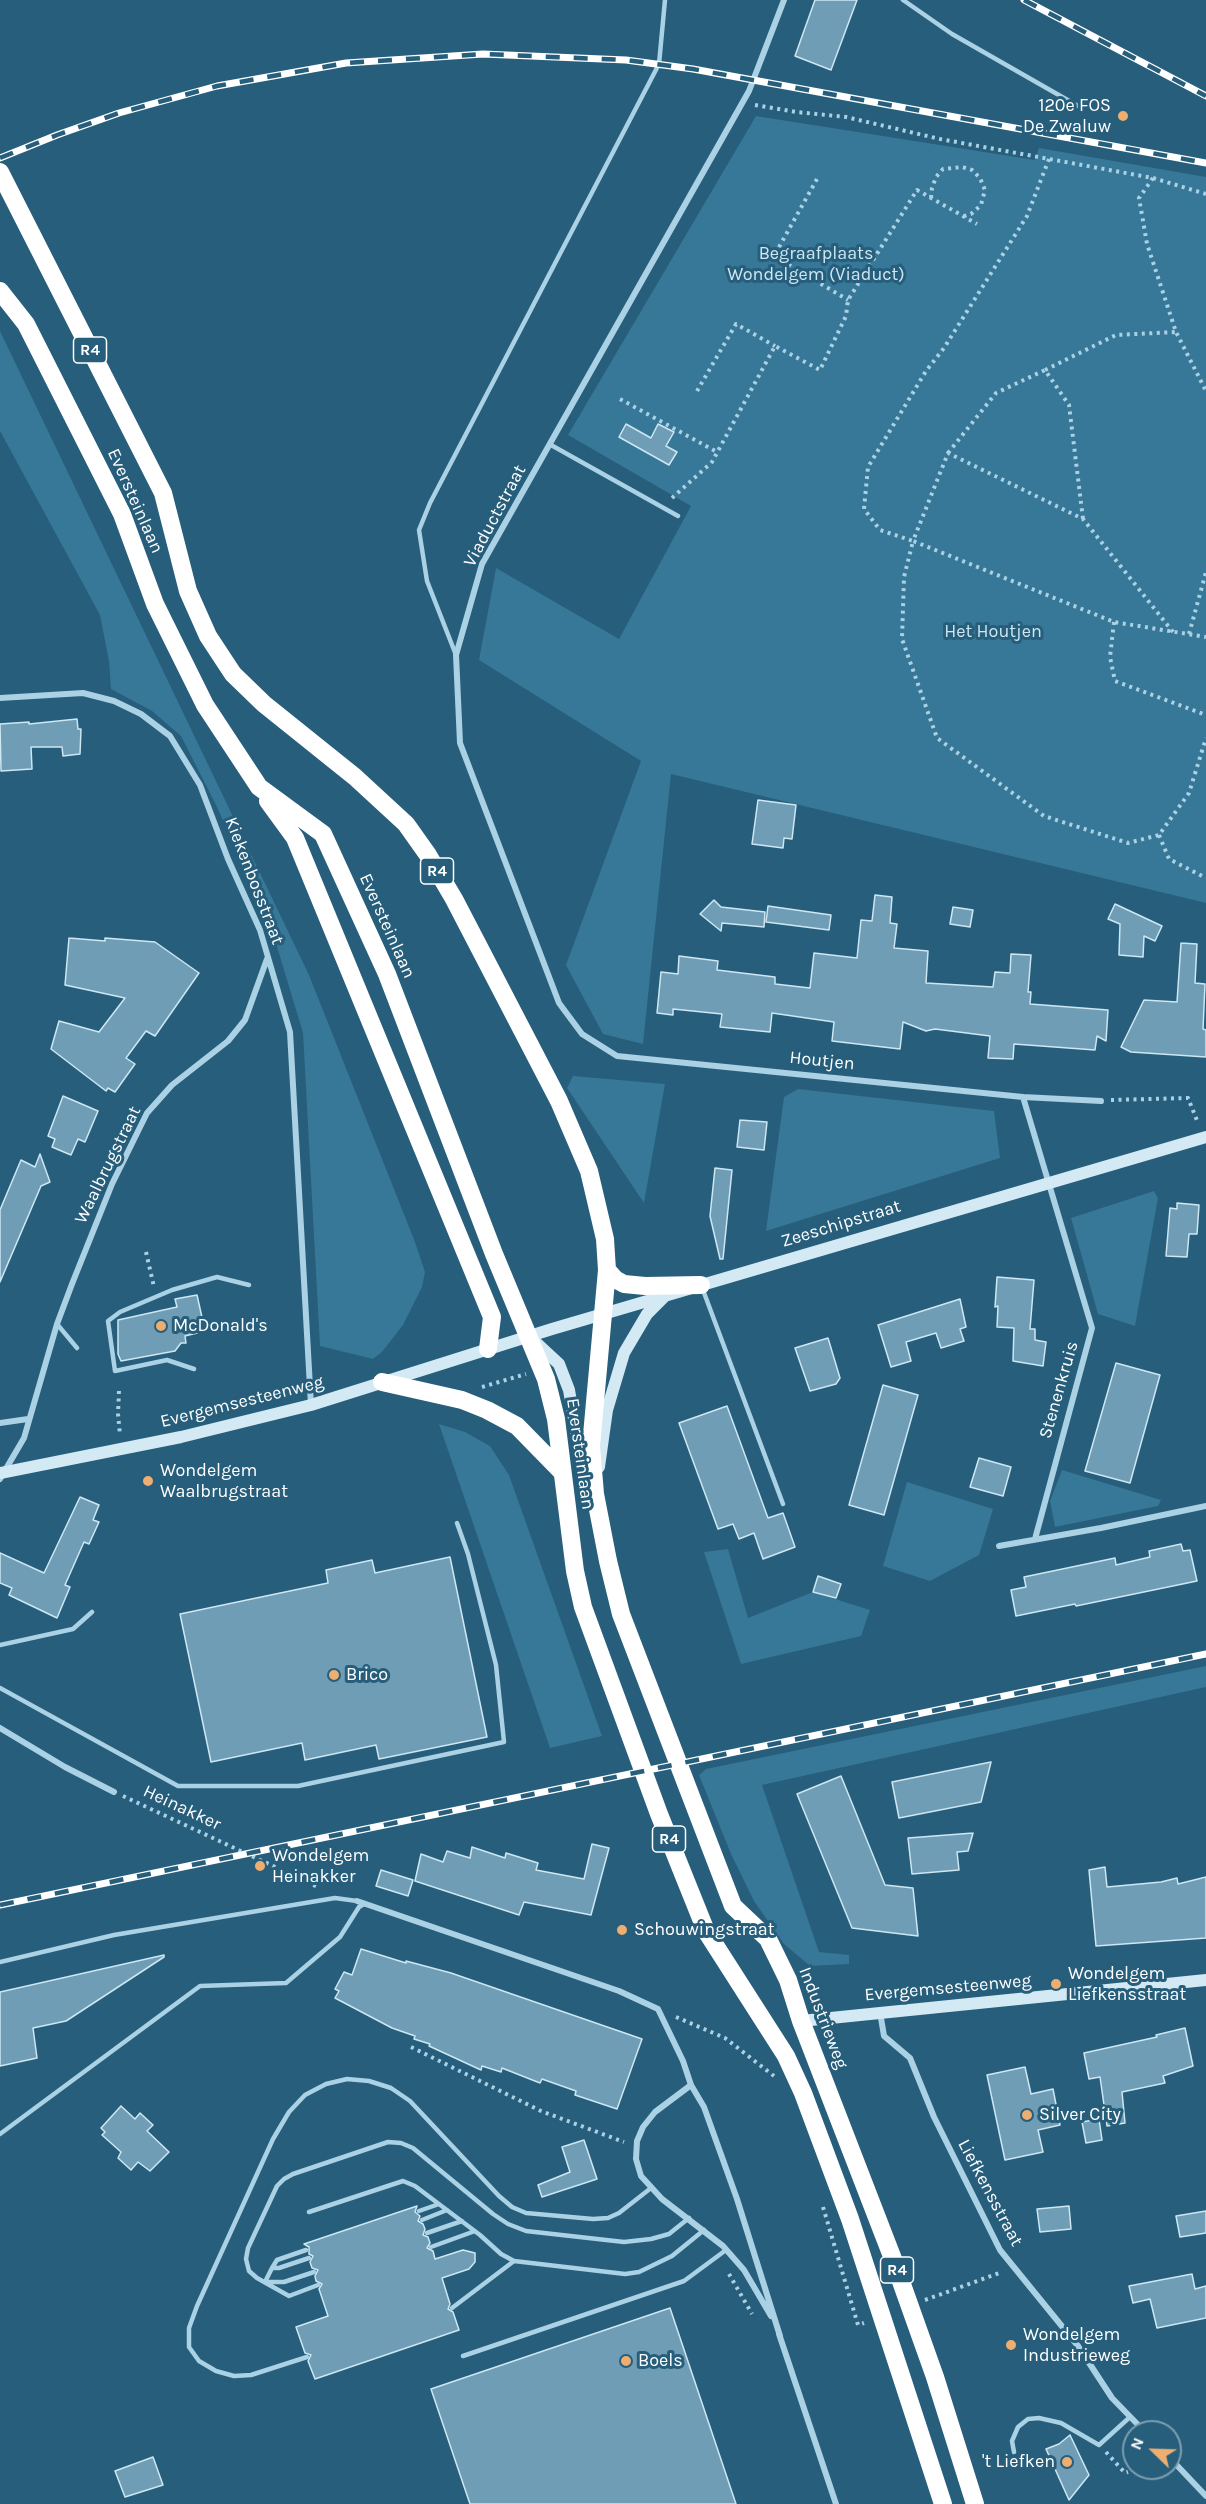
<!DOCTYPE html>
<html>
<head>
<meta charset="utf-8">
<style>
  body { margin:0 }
  #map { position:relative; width:1206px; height:2504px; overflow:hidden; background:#265e7b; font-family:Karla,sans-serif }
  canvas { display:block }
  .north { position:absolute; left:1122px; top:2420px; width:60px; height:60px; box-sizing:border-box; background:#265e7b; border:2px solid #7d9eb0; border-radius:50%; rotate:293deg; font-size:16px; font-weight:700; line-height:24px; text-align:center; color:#fff }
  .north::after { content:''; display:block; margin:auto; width:21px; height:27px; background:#edae70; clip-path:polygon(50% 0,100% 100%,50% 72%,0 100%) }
</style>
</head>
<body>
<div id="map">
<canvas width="1206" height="2504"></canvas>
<div class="north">N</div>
</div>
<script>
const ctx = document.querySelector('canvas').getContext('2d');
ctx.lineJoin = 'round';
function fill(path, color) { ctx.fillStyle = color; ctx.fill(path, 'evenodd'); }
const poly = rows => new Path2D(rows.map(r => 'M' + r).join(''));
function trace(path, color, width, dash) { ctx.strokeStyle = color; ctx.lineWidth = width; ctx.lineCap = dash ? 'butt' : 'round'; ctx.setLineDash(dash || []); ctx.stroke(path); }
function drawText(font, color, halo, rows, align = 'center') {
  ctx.font = font + ' Karla,sans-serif'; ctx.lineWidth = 6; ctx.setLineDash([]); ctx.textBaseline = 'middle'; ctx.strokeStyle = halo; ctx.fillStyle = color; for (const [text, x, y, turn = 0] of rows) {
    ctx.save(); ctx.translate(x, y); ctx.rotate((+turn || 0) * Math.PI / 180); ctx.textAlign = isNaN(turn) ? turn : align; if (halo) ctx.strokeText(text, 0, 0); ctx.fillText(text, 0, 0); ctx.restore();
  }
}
fill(poly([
  [756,116,1035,160,1039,148,1206,177,1206,903,671,774,643,1044,603,1034,566,965,641,761,479,660,496,568,619,639,691,506,568,435],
  [0,331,309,975,415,1242,425,1272,422,1287,403,1325,382,1352,373,1359,320,1346,303,1033,272,930,217,807,181,736,152,711,111,689,109,661,100,615,0,431],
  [573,1076,665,1084,644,1203,567,1088],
  [798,1089,994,1111,1000,1158,766,1231,784,1097],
  [1154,1191,1158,1198,1135,1326,1098,1314,1071,1218],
  [439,1424,465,1432,490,1446,509,1475,602,1736,550,1748],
  [1062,1470,1161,1500,1158,1506,1055,1527,1050,1501],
  [907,1482,993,1509,979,1555,930,1581,883,1566],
  [728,1549,748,1618,813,1592,870,1610,861,1636,741,1664,704,1552],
  [1206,1666,1206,1687,762,1785,819,1952,849,1955,849,1964,810,1966,784,1944,754,1901,731,1854,699,1775,706,1769]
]), '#377797');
const building = poly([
  [815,0,857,0,831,70,795,56,815,0],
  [626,424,651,438,658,424,674,432,666,446,677,452,669,465,619,437,626,424],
  [77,719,78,729,81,729,80,754,63,756,62,747,31,747,32,769,1,771,0,724,29,722,29,724,77,719],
  [758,800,796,805,792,839,784,838,783,848,752,844,758,800],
  [875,895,892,897,890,923,897,924,894,948,928,951,926,983,993,987,995,972,1010,973,1011,954,1031,955,1028,992,1031,992,1030,1004,1108,1010,1106,1041,1097,1036,1095,1050,1014,1044,1013,1059,988,1058,990,1036,935,1029,926,1031,903,1022,900,1049,832,1041,834,1022,772,1013,770,1032,720,1027,722,1014,673,1009,673,1015,657,1013,661,972,678,974,679,956,718,961,717,970,775,977,775,984,810,988,814,953,857,958,861,920,872,921,875,895],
  [714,900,721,907,765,912,764,927,722,923,721,931,700,914,714,900],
  [1115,904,1162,926,1155,941,1144,936,1143,957,1119,955,1120,924,1108,919,1115,904],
  [768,906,831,915,829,930,766,922,768,906],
  [953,907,973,910,970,927,950,924,953,907],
  [69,938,105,941,105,938,155,942,199,973,155,1036,146,1031,126,1058,135,1064,115,1092,108,1088,106,1091,51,1049,59,1021,99,1032,125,998,65,985,69,938],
  [1181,943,1197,944,1195,983,1205,984,1203,1029,1206,1030,1206,1057,1131,1052,1121,1047,1144,1000,1177,1002,1181,943],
  [63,1096,98,1111,85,1142,78,1139,71,1155,52,1147,55,1139,48,1136,63,1096],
  [740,1120,767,1122,764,1150,737,1147,740,1120],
  [40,1154,50,1182,41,1186,0,1282,0,1210,21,1160,35,1167,40,1154],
  [715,1168,732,1170,723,1259,720,1259,710,1216,715,1168],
  [1177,1203,1199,1205,1197,1234,1189,1234,1187,1257,1166,1256,1170,1208,1177,1209,1177,1203],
  [997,1277,1034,1280,1030,1329,1035,1329,1035,1340,1046,1342,1043,1366,1013,1361,1014,1328,997,1327,998,1306,995,1307,997,1277],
  [197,1295,205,1331,185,1336,186,1343,181,1343,175,1351,121,1361,118,1354,118,1320,177,1307,175,1299,197,1295],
  [960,1299,966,1327,960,1329,964,1341,941,1348,936,1333,906,1342,911,1361,891,1367,878,1325,960,1299],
  [828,1338,840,1378,836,1384,810,1391,795,1348,828,1338],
  [1116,1363,1160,1375,1130,1483,1085,1471,1116,1363],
  [883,1385,918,1395,884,1515,849,1505,883,1385],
  [727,1406,768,1518,783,1513,795,1547,763,1559,754,1533,739,1539,733,1524,718,1529,679,1423,727,1406],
  [979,1458,1011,1467,1003,1496,970,1487,979,1458],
  [80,1497,99,1505,93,1520,99,1522,89,1544,84,1542,65,1585,70,1587,57,1618,9,1595,12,1588,0,1583,0,1553,44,1573,80,1497],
  [1181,1544,1183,1551,1190,1550,1197,1581,1076,1606,1075,1604,1016,1616,1011,1590,1026,1587,1024,1577,1115,1558,1116,1565,1150,1557,1149,1551,1181,1544],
  [450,1557,487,1737,379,1759,376,1745,305,1760,302,1743,211,1762,180,1614,328,1583,326,1570,372,1560,375,1573,450,1557],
  [818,1576,841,1584,836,1598,813,1592,818,1576],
  [991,1762,981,1802,899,1818,892,1782,991,1762],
  [841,1776,885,1885,913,1888,918,1936,852,1928,797,1794,841,1776],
  [973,1833,968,1851,957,1852,959,1870,912,1874,908,1838,973,1833],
  [592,1844,609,1848,591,1915,524,1902,519,1915,415,1881,421,1854,443,1862,447,1851,470,1858,472,1847,505,1858,506,1853,538,1863,536,1870,584,1879,592,1844],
  [1105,1867,1107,1887,1161,1882,1177,1878,1178,1884,1206,1877,1206,1938,1096,1946,1089,1870,1105,1867],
  [381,1870,413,1880,408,1896,376,1886,381,1870],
  [361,1949,406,1963,406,1961,451,1973,642,2039,617,2109,575,2095,576,2091,542,2079,540,2083,502,2068,501,2072,482,2066,481,2070,429,2046,430,2044,414,2039,415,2036,392,2028,335,1998,339,1991,335,1989,344,1972,352,1975,361,1949],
  [164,1955,164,1957,66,2021,33,2028,37,2058,0,2066,0,1992,164,1955],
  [1185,2028,1193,2066,1163,2076,1165,2083,1122,2092,1125,2123,1107,2126,1100,2077,1089,2079,1084,2053,1157,2037,1156,2035,1185,2028],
  [1025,2067,1031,2094,1053,2089,1060,2125,1038,2130,1043,2152,1005,2160,987,2075,1025,2067],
  [121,2106,135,2119,140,2113,153,2125,147,2131,169,2152,150,2171,138,2162,131,2170,118,2158,121,2152,102,2135,105,2132,101,2128,121,2106],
  [1099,2119,1102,2140,1086,2143,1082,2122,1099,2119],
  [584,2140,597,2179,542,2197,538,2185,570,2172,562,2147,584,2140],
  [417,2206,415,2212,420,2216,418,2221,423,2224,425,2229,423,2235,428,2237,430,2243,427,2248,433,2251,435,2259,463,2250,475,2253,475,2262,469,2269,442,2278,450,2304,448,2309,453,2312,459,2330,315,2379,308,2361,311,2355,305,2353,296,2327,328,2316,319,2289,322,2284,316,2281,315,2276,318,2270,312,2268,310,2262,313,2256,309,2254,309,2247,304,2244,417,2206],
  [1069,2206,1071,2229,1040,2232,1037,2209,1069,2206],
  [1206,2211,1206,2233,1180,2237,1176,2216,1206,2211],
  [1192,2274,1195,2289,1206,2286,1206,2318,1157,2328,1150,2299,1133,2303,1129,2286,1192,2274],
  [670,2308,736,2504,470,2504,431,2389,670,2308],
  [1070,2435,1089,2475,1069,2500,1046,2449,1059,2444,1070,2435],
  [153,2457,163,2485,125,2497,115,2471,153,2457]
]);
fill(building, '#6f9db5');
trace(building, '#cde7f3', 1.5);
trace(poly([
  [755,105,796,112,846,117,940,139,1153,178,1206,194],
  [1049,159,1027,216,944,348,926,371,868,467,864,509,880,530,913,541,904,577,902,639,937,738,1044,816,1128,843,1159,835,1189,793,1206,738],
  [1153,178,1139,198,1147,244,1176,332,1206,391],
  [817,179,774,256,848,300],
  [931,198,932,188,936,177,943,169,962,167,972,170,980,178,985,190,981,205,971,214,964,216],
  [1045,370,1116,335,1176,332],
  [697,391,736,324,775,346],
  [620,399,717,452],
  [948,453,996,393,1045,370,1069,405,1083,519],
  [672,498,712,462,775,346,820,370,846,316,848,300,917,190,977,224],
  [1114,622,1110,657,1115,681,1206,715],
  [1173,632,1083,519,948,453,913,541,1114,622,1206,637],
  [1189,634,1206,572],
  [1159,835,1169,859,1206,878],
  [1111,1100,1188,1098,1198,1123],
  [146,1252,154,1287],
  [482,1387,526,1374],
  [119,1391,118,1414,120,1435],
  [123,1796,320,1888],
  [676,2017,725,2038,774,2076],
  [411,2047,541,2111,624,2142],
  [823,2207,858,2325,864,2323],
  [729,2274,752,2314],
  [925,2300,1002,2272],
  [1106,2452,1125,2473,1128,2472]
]), '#aad1e4', 4, [3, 4.5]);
trace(poly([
  [903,0,952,34,1078,106],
  [551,445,678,516],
  [456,655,427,581,419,530,430,503,659,64,665,0],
  [703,1290,783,1504],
  [57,1324,77,1348],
  [194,1369,167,1360,115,1371,108,1321,120,1312,172,1290,217,1277,249,1285],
  [0,1645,73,1629,92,1612],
  [0,1688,178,1786,298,1786,504,1742,496,1665,468,1554,457,1523],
  [0,1962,114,1935,335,1898,357,1901],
  [0,2134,200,1986,286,1983,340,1937,359,1907,364,1904],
  [419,2211,439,2204],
  [309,2212,403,2181,415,2186,480,2235,501,2254,514,2261,625,2274,639,2272,672,2256,704,2230],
  [422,2220,447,2210],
  [427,2233,462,2221],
  [431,2247,475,2231],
  [272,2268,277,2260,306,2250],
  [265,2282,272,2268,279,2268,309,2258],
  [268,2282,284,2282,314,2272],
  [318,2285,289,2296,257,2278,249,2271,246,2259,248,2248,277,2186,284,2179,293,2174,388,2142,401,2143,413,2148,493,2214,508,2224,526,2231,624,2242,651,2239,669,2234,689,2218],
  [452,2308,514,2261],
  [463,2356,684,2281,726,2250],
  [307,2357,251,2375,234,2376,216,2371,199,2361,189,2347,189,2328,197,2306,273,2139,289,2112,305,2095,326,2084,347,2079,369,2081,391,2088,410,2101,499,2196,512,2207,526,2213,593,2219,608,2218,619,2213,651,2188],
  [1014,2452,1012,2441,1018,2427,1028,2419,1039,2418,1061,2423,1099,2445,1130,2417]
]), '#aad1e4', 4.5);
trace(poly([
  [784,0,749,91,482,564,456,655,460,743,559,1003,582,1034,617,1056,1023,1097,1101,1101],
  [0,698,83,693,114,701,141,714,170,736,200,785,228,859,260,930,290,1032,311,1405],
  [1023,1097,1092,1328,1035,1539],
  [0,1423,28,1419],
  [0,1479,24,1438,57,1324,72,1284,112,1184,147,1113,172,1085,228,1041,245,1020,267,959],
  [999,1546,1101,1528,1206,1506],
  [0,1728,65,1767,114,1792],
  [357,1901,619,1991,658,2009,683,2061,691,2085,704,2107,737,2199,780,2336],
  [880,2012,884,2036,910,2058,934,2117,1000,2250,1078,2346,1112,2398,1145,2432],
  [691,2085,655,2112,643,2127,637,2141,636,2159,641,2176,662,2199,723,2246,744,2270,771,2316],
  [779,2334,836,2504],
  [1170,2458,1206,2496]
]), '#aad1e4', 6);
trace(poly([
  [532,1339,559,1364,569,1390,577,1436,587,1468],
  [599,1467,607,1410,624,1353,647,1314,664,1297],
  [0,1473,181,1437,311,1405,552,1329,1206,1137],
  [801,2021,1206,1980]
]), '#d3e9f4', 12);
trace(poly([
  [0,172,163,493,188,591,208,636,233,674,264,704,355,777,406,824,428,855,454,899,559,1101,589,1171,605,1239,607,1270,591,1446,595,1494,608,1561,621,1614,733,1906,768,1939,788,1980,801,2021,893,2259,935,2377,975,2504],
  [0,291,26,324,122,514,155,604,205,705,259,787,323,834,387,974,494,1254,546,1379,556,1419,575,1571,583,1607,659,1814,706,1931,786,2056,803,2093,850,2219,943,2504],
  [268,801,295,838,492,1317,488,1349],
  [607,1270,615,1279,624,1284,645,1286,701,1285],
  [382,1382,462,1400,487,1410,517,1426,562,1472]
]), '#fff', 18);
const rail = poly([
  [1024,0,1206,96],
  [0,158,57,135,119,113,217,86,346,63,483,54,626,60,693,69,1206,163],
  [0,1905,1206,1654]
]);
trace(rail, '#fff', 7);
trace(rail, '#265e7b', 4.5, [14]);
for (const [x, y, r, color] of [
  [1123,116,6,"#edae70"],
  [161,1326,6,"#edae70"],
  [148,1481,6,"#edae70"],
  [334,1675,6,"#edae70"],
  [260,1866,6,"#edae70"],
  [622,1930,6,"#edae70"],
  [1056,1984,6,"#edae70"],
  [1027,2115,6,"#edae70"],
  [1011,2345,6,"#edae70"],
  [626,2361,6,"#edae70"],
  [1067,2462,6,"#edae70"]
]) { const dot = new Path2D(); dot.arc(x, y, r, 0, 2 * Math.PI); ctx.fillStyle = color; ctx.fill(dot); trace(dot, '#265e7b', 2); }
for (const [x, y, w] of [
  [90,350,33],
  [437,871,33],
  [669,1839,33],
  [897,2270,33]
]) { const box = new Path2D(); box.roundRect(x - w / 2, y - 13, w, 26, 4.5); ctx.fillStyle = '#265e7b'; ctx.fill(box); trace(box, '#fff', 1.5); }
drawText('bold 16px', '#fff', null, [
  ["R4",90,350],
  ["R4",437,871],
  ["R4",669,1839],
  ["R4",897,2270]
]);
drawText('18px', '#fff', '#265e7b', [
  ["120e FOS",1111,106,"right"],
  ["De Zwaluw",1111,127,"right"],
  ["McDonald's",173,1326],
  ["Wondelgem",160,1471],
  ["Waalbrugstraat",160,1492],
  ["Brico",346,1675],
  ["Wondelgem",272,1856],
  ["Heinakker",272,1877],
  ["Schouwingstraat",634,1930],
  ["Wondelgem",1068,1974],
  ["Liefkensstraat",1068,1995],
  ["Silver City",1039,2115],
  ["Wondelgem",1023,2335],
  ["Industrieweg",1023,2356],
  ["Boels",638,2361],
  ["'t Liefken",1055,2462,"right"]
], 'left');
drawText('18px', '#cde7f3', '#265e7b', [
  ["Begraafplaats",816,254],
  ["Wondelgem (Viaduct)",816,275],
  ["Het Houtjen",993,632]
]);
drawText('18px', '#fff', '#265e7b', [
  ["Eversteinlaan",135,501,66],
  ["Viaductstraat",495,516,-62],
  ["Kiekenbosstraat",254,881,69],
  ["Eversteinlaan",387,926,66],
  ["Houtjen",822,1061,6],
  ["Waalbrugstraat",108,1165,-64],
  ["Zeeschipstraat",841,1224,-17],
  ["Stenenkruis",1059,1390,-74],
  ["Evergemsesteenweg",242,1402,-14],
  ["Eversteinlaan",580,1454,82],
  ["Heinakker",182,1808,25],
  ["Evergemsesteenweg",948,1988,-5],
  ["Industrieweg",823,2018,69],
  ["Liefkensstraat",990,2193,62]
]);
</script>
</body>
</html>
